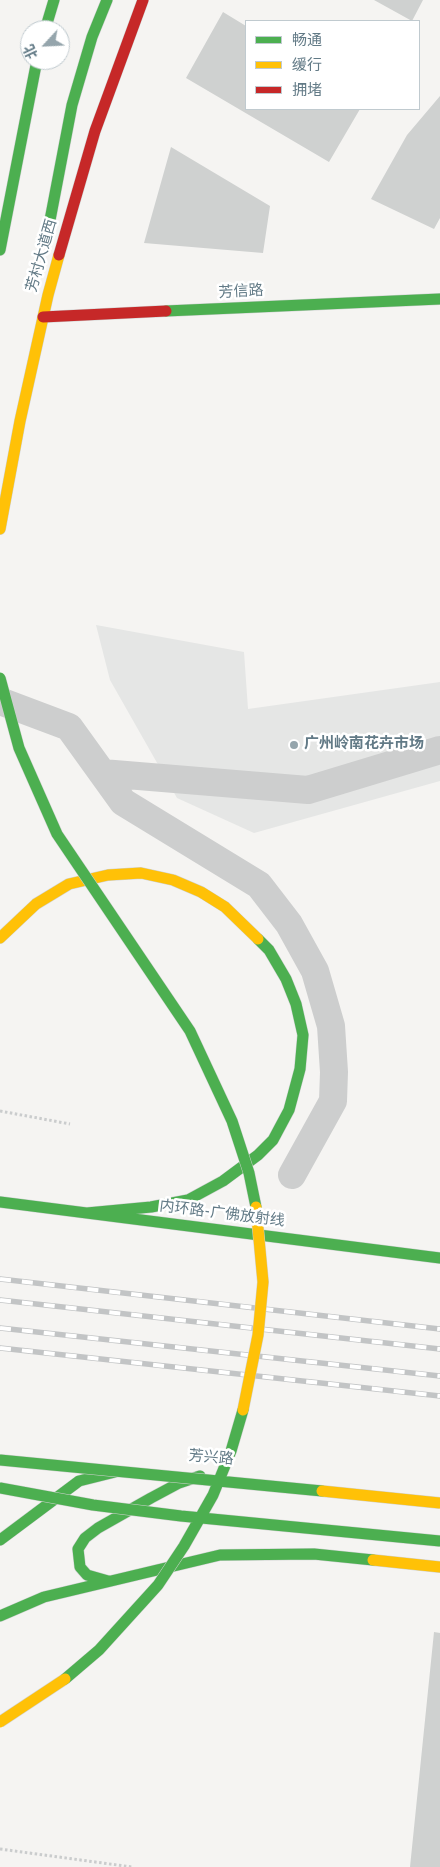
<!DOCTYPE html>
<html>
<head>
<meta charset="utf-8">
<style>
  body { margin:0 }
  #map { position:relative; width:440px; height:1867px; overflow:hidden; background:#f5f4f2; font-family:Overpass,"Noto Sans SC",sans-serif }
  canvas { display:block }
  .legend { position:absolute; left:245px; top:20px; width:175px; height:90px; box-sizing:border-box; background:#fff; border:1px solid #c0cacf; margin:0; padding:6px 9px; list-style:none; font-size:15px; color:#627a86 }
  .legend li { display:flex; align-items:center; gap:10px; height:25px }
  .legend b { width:25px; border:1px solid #c0cacf }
  .north { position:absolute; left:20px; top:20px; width:50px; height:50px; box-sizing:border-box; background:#fff; border:1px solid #c0cacf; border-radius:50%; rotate:245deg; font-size:14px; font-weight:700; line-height:20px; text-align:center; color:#627a86 }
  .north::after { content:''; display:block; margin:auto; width:18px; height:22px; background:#95a5ac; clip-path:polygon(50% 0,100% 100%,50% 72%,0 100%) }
</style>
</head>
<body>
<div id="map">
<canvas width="440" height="1867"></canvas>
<ul class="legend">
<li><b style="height:6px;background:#4caf50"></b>畅通</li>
<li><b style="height:6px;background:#ffc107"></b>缓行</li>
<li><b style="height:6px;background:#c62828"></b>拥堵</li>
</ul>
<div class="north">北</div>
</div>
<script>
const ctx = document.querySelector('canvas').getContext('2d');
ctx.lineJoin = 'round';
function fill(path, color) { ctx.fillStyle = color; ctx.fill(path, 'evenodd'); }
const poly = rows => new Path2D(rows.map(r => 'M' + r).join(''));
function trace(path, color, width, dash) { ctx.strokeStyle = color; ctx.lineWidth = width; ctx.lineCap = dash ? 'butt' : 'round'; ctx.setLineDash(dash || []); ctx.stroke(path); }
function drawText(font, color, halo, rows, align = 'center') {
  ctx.font = font + ' Overpass,"Noto Sans SC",sans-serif'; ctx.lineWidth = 5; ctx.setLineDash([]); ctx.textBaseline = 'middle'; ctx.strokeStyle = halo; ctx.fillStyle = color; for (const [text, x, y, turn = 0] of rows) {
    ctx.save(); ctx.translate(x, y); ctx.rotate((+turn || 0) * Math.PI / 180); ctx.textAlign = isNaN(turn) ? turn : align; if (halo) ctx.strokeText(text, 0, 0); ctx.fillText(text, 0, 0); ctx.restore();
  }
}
fill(poly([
  [96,625,244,652,248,709,440,682,440,781,254,833,177,798,110,680]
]), '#e5e6e5');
fill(poly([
  [374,0,423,0,412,21],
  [223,12,246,26,246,109,360,109,329,162,186,78],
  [440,96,440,218,434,229,371,199,407,135],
  [171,147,270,206,263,253,144,243],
  [434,1632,440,1633,440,1867,410,1867]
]), '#cfd1d0');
const fast = poly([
  [45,30,54,0],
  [46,241,72,105,92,37,107,0],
  [0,250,37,60],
  [166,311,440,299],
  [0,1202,440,1258],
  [87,1213,151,1207,188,1200,223,1181,258,1155,273,1140,289,1110,300,1069,303,1035,296,1004,286,979,269,950,258,939],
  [0,1540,79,1481,115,1472],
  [108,1581,87,1575,80,1567,78,1549,85,1538,98,1528,151,1498,179,1483,200,1476],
  [0,1616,44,1597,220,1555,314,1554,373,1560]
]);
const slow = poly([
  [0,529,20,421,48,295,59,255],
  [0,938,36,904,69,884,108,875,141,873,173,880,201,892,225,907,258,939],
  [373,1560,440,1567]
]);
const jam = poly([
  [59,255,95,131,143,0],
  [43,317,166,311]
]);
trace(fast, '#ced1d1', 12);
trace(slow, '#ced1d1', 12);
trace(jam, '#ced1d1', 12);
trace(poly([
  [0,1111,70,1124],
  [0,1849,132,1867]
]), '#cacccd', 3, [2.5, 2.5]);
trace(poly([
  [0,701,69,727,123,802,259,885,289,924,315,971,331,1026,334,1072,333,1101,292,1175],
  [102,773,308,790,440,750]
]), '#cdcece', 28);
trace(fast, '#4caf50', 11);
trace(slow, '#ffc107', 11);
trace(jam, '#c62828', 11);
const rail = poly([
  [0,1279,440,1329],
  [0,1300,440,1349],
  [0,1328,440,1376],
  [0,1348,440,1396]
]);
trace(rail, '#c2c4c5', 5.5);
trace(rail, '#fff', 4, [11]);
const fastBridge = poly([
  [0,678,19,748,57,834,190,1031,232,1121,249,1173,256,1207],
  [0,1460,322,1491],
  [0,1488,93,1505,181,1516,440,1541],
  [65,1679,99,1650,158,1585,184,1546,213,1495,231,1451,243,1410]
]);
const slowBridge = poly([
  [243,1410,258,1335,263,1282,256,1207],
  [322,1491,440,1503],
  [0,1722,65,1679]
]);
trace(fastBridge, '#d1d2d1', 12, []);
trace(slowBridge, '#d1d2d1', 12, []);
trace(fastBridge, '#4caf50', 11);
trace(slowBridge, '#ffc107', 11);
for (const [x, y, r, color] of [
  [294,745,5,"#95a5ac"]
]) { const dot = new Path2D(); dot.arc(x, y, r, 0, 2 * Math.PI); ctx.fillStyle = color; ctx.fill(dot); trace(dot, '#fff', 2); }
drawText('15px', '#627a86', '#fff', [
  ["芳村大道西",43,256,-74],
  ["芳信路",241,293,-3],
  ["内环路-广佛放射线",222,1215,7],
  ["芳兴路",211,1459,5]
]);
drawText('bold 15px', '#627a86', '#fff', [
  ["广州岭南花卉市场",304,745]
], 'left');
</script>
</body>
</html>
